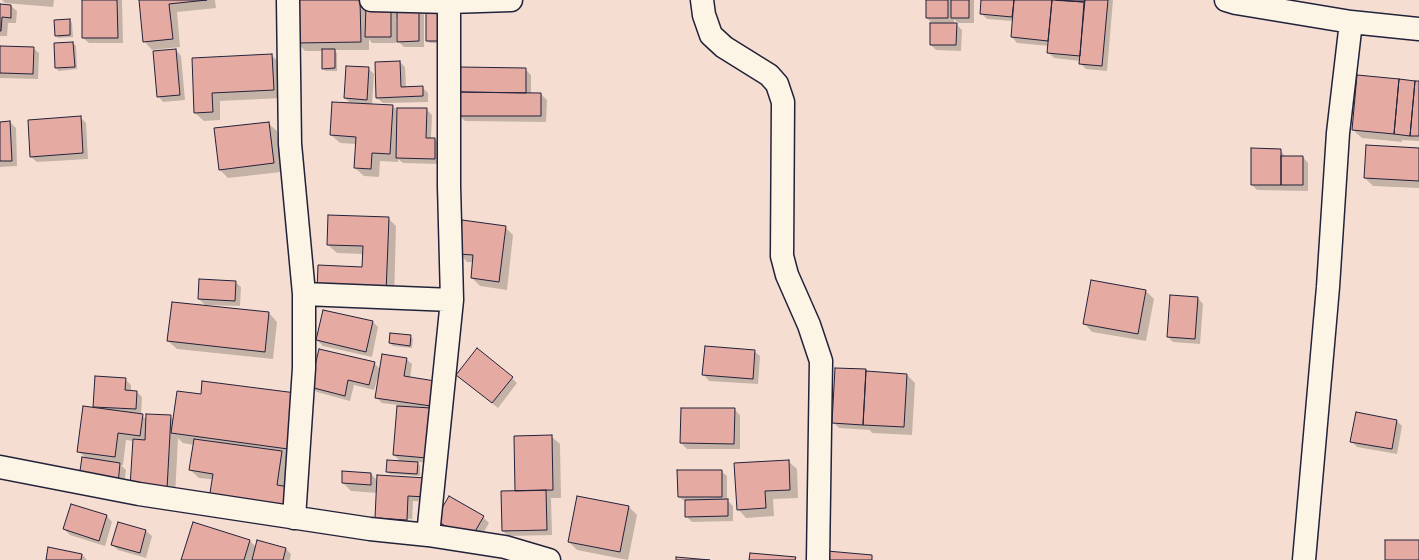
<!DOCTYPE html>
<html>
<head>
<meta charset="utf-8">
<style>
  body { margin:0 }
  canvas { display:block; background:#f5ded1 }
</style>
</head>
<body>
<canvas width="1419" height="560"></canvas>
<script>
const ctx = document.querySelector('canvas').getContext('2d');
ctx.lineJoin = 'round';
function fill(path, color) { ctx.fillStyle = color; ctx.fill(path, 'evenodd'); }
const poly = rows => new Path2D(rows.map(r => 'M' + r).join(''));
function trace(path, color, width, dash) { ctx.strokeStyle = color; ctx.lineWidth = width; ctx.lineCap = dash ? 'butt' : 'round'; ctx.setLineDash(dash || []); ctx.stroke(path); }
fill(poly([
  [2,0,54,0,53,7,5,3],
  [83,0,122,0,123,43,89,43,83,38],
  [140,0,215,0,216,8,177,12,180,47,152,50,144,41],
  [296,0,366,0,391,6,398,14,398,7,424,12,424,47,404,47,398,41,398,18,396,18,396,43,372,43,369,39,369,50,334,50,337,53,337,71,326,71,323,68,323,51,305,51,297,42],
  [927,0,974,0,974,23,958,23,954,19,954,24,956,24,962,30,961,51,936,50,931,45,933,24,927,18],
  [982,0,1113,0,1107,71,1086,69,1080,63,1080,61,1054,58,1048,52,1049,46,1017,43,1012,37,1013,21,987,19,981,13],
  [0,5,11,6,17,11,16,23,8,23,7,36,0,36],
  [427,10,443,43,430,43,427,41],
  [70,20,72,23,73,37,58,38,56,35],
  [73,43,76,46,77,69,59,71,56,68,55,44],
  [0,47,33,48,39,53,38,79,0,78],
  [176,50,181,56,185,100,163,102,158,96],
  [271,55,280,63,281,98,220,101,220,120,204,121,195,113,193,59],
  [400,62,405,67,406,88,422,87,428,93,428,102,383,103,377,98],
  [368,68,374,74,372,105,393,106,398,111,426,109,432,115,431,139,435,139,440,145,440,164,403,163,398,159,398,162,380,161,379,177,364,176,355,168,356,144,340,143,331,135,351,104,345,98],
  [525,69,531,75,531,94,541,94,547,100,546,122,465,121,459,115],
  [1419,82,1419,141,1402,140,1402,142,1362,138,1353,130],
  [80,117,86,123,88,159,37,162,31,157],
  [10,122,16,128,17,166,0,167,0,123],
  [268,123,277,131,281,172,228,178,220,170],
  [1419,149,1419,188,1373,186,1365,178],
  [1280,150,1286,157,1303,157,1308,163,1308,191,1257,190,1252,185],
  [388,218,396,226,394,301,363,268,364,254,337,253,328,245],
  [505,227,513,235,507,290,480,286,472,278,473,262,467,262,459,253],
  [235,282,241,287,240,306,205,305,199,299],
  [1146,291,1154,299,1146,341,1092,332,1084,323],
  [1198,298,1203,304,1200,344,1173,342,1168,337],
  [173,303,269,313,277,322,273,359,177,349,168,341],
  [373,322,378,327,372,357,323,346,317,340],
  [410,336,413,339,412,348,393,346,390,343],
  [754,351,760,356,758,384,709,381,704,375],
  [406,359,412,364,410,378,434,382,432,463,417,462,420,466,420,476,390,474,387,472,401,462,394,455,398,405,382,403,376,397,380,374,379,373,374,390,354,385,350,401,317,392,311,387,374,363,381,370],
  [836,369,866,370,868,373,907,375,915,383,912,435,872,433,870,430,839,428,833,422],
  [512,378,517,383,498,408,463,380],
  [125,379,131,385,131,391,137,392,142,397,141,415,147,420,170,416,174,420,202,395,295,394,299,459,287,457,290,461,286,487,199,478,190,470,194,445,183,443,178,438,175,497,140,495,134,441,126,440,123,465,121,465,126,470,123,489,78,451,97,409,94,406],
  [734,409,740,415,740,449,687,449,681,443],
  [1397,421,1402,426,1397,454,1357,447,1351,441],
  [551,436,560,444,561,498,551,498,552,535,508,536,503,531,516,492],
  [788,461,797,469,798,498,773,499,774,516,746,518,738,509],
  [721,471,727,476,727,500,733,506,733,521,692,522,686,516,686,502,679,497],
  [371,474,378,481,432,484,431,502,413,501,412,525,382,523,376,518,377,493,351,491,343,483],
  [380,517,412,519,412,521,380,519],
  [629,507,637,515,628,560,577,550,569,542],
  [107,516,112,522,105,546,70,535,64,529],
  [483,517,489,523,476,545,442,526,437,520],
  [118,523,146,531,152,536,146,558,118,550,112,545],
  [193,524,250,541,256,547,286,549,291,554,290,560,182,560],
  [82,554,87,560,47,560]
]), '#0003');
const building = poly([
  [82,0,117,0,118,38,82,38,82,0],
  [139,0,207,0,169,4,173,39,143,42,139,0],
  [295,0,360,0,361,42,296,43,295,0],
  [926,0,948,0,948,18,926,18,926,0],
  [951,0,969,0,969,18,951,18,951,0],
  [981,0,1014,0,1012,17,980,14,981,0],
  [1014,0,1052,0,1048,41,1011,37,1014,0],
  [1052,0,1084,2,1080,56,1047,53,1052,0],
  [1057,0,1085,0,1084,2,1057,0],
  [1085,0,1108,0,1102,66,1079,64,1085,0],
  [0,4,11,5,11,18,2,17,1,31,0,31,0,4],
  [366,5,391,5,391,37,365,37,366,5],
  [419,5,419,41,397,42,397,6,419,5],
  [426,9,440,9,440,41,426,41,426,9],
  [70,19,70,35,55,36,54,20,70,19],
  [930,23,957,23,956,45,930,45,930,23],
  [73,42,75,67,55,68,54,43,73,42],
  [0,46,34,47,33,74,0,73,0,46],
  [176,49,180,95,157,97,153,51,176,49],
  [322,49,335,49,335,68,322,69,322,49],
  [272,54,274,90,212,93,213,112,194,113,192,58,272,54],
  [400,61,401,87,423,86,423,96,376,98,375,62,400,61],
  [346,66,369,67,367,100,344,98,346,66],
  [459,67,526,68,526,93,459,92,459,67],
  [1357,75,1399,79,1394,134,1352,130,1357,75],
  [1399,79,1415,81,1410,136,1394,134,1399,79],
  [1415,81,1419,81,1419,136,1410,136,1415,81],
  [459,92,541,93,541,116,458,116,459,92],
  [332,102,393,105,390,154,372,153,371,169,354,168,356,137,330,135,332,102],
  [397,108,427,108,426,138,435,138,435,159,396,158,397,108],
  [81,116,83,153,30,157,28,120,81,116],
  [10,121,12,161,0,161,0,122,10,121],
  [269,122,274,163,219,170,214,128,269,122],
  [1366,145,1419,148,1419,181,1364,178,1366,145],
  [1251,148,1281,149,1281,185,1251,185,1251,148],
  [1281,156,1303,156,1303,185,1281,185,1281,156],
  [328,215,389,217,386,293,317,291,318,265,362,267,363,246,327,245,328,215],
  [462,220,506,226,499,282,471,278,473,255,458,254,462,220],
  [199,279,236,281,235,301,198,299,199,279],
  [1091,280,1146,290,1138,334,1083,324,1091,280],
  [1170,295,1198,297,1195,339,1167,337,1170,295],
  [172,302,269,312,265,352,167,341,172,302],
  [323,310,373,321,366,352,316,340,323,310],
  [390,333,411,335,410,346,389,343,390,333],
  [705,346,755,350,753,379,702,375,705,346],
  [477,348,513,377,492,403,456,375,477,348],
  [319,349,375,362,369,385,348,380,345,396,310,387,319,349],
  [382,354,407,358,404,376,435,381,431,406,375,398,382,354],
  [835,368,866,369,863,425,832,423,835,368],
  [866,371,907,374,904,427,863,425,866,371],
  [95,376,126,378,125,390,137,391,136,409,93,407,95,376],
  [202,381,296,393,288,449,171,433,177,391,201,394,202,381],
  [83,406,143,414,140,436,118,433,115,457,77,452,83,406],
  [397,406,431,408,427,458,393,455,397,406],
  [681,408,735,408,734,444,680,443,681,408],
  [1356,412,1397,420,1392,449,1350,442,1356,412],
  [146,414,171,415,167,489,130,487,133,439,145,440,146,414],
  [552,435,553,490,515,491,514,436,552,435],
  [194,439,282,451,277,485,289,487,286,509,209,499,213,474,189,470,194,439],
  [82,457,120,463,118,484,79,478,82,457],
  [387,460,418,462,417,474,386,472,387,460],
  [789,460,790,490,765,491,766,508,737,510,734,463,789,460],
  [677,470,722,470,722,497,678,497,677,470],
  [342,471,371,473,371,485,342,483,342,471],
  [377,475,426,478,426,497,408,496,407,520,375,518,377,475],
  [546,490,547,530,502,531,501,491,546,490],
  [449,496,484,516,470,540,435,520,449,496],
  [577,496,629,506,620,552,568,542,577,496],
  [728,499,728,516,685,517,685,500,728,499],
  [71,504,107,515,99,541,63,529,71,504],
  [118,522,146,530,140,553,111,545,118,522],
  [193,522,250,540,244,560,181,560,193,522],
  [257,540,286,548,283,560,252,560,257,540],
  [1385,540,1419,540,1419,560,1385,560,1385,540],
  [48,547,82,554,81,560,46,560,48,547],
  [827,551,872,555,872,560,826,560,827,551],
  [750,553,796,557,795,560,749,560,750,553],
  [676,557,710,560,676,560,676,557]
]);
fill(building, '#e5aaa2');
trace(building, '#22223b', 1);
const minor = poly([
  [288,0,290,144,304,294,304,368,294,518],
  [371,0,449,2,511,0],
  [702,0,704,15,711,35,724,47,769,75,777,84,783,102,782,256,787,275,809,325,821,361,818,560],
  [1226,0,1236,3,1351,22,1419,29],
  [304,294,452,300],
  [0,467,139,494,370,529,428,535,505,547,549,560],
  [428,535,452,300,449,186,449,0],
  [1304,560,1328,287,1338,133,1351,22]
]);
trace(minor, '#22223b', 25);
trace(minor, '#fcf5e5', 22);
</script>
</body>
</html>
